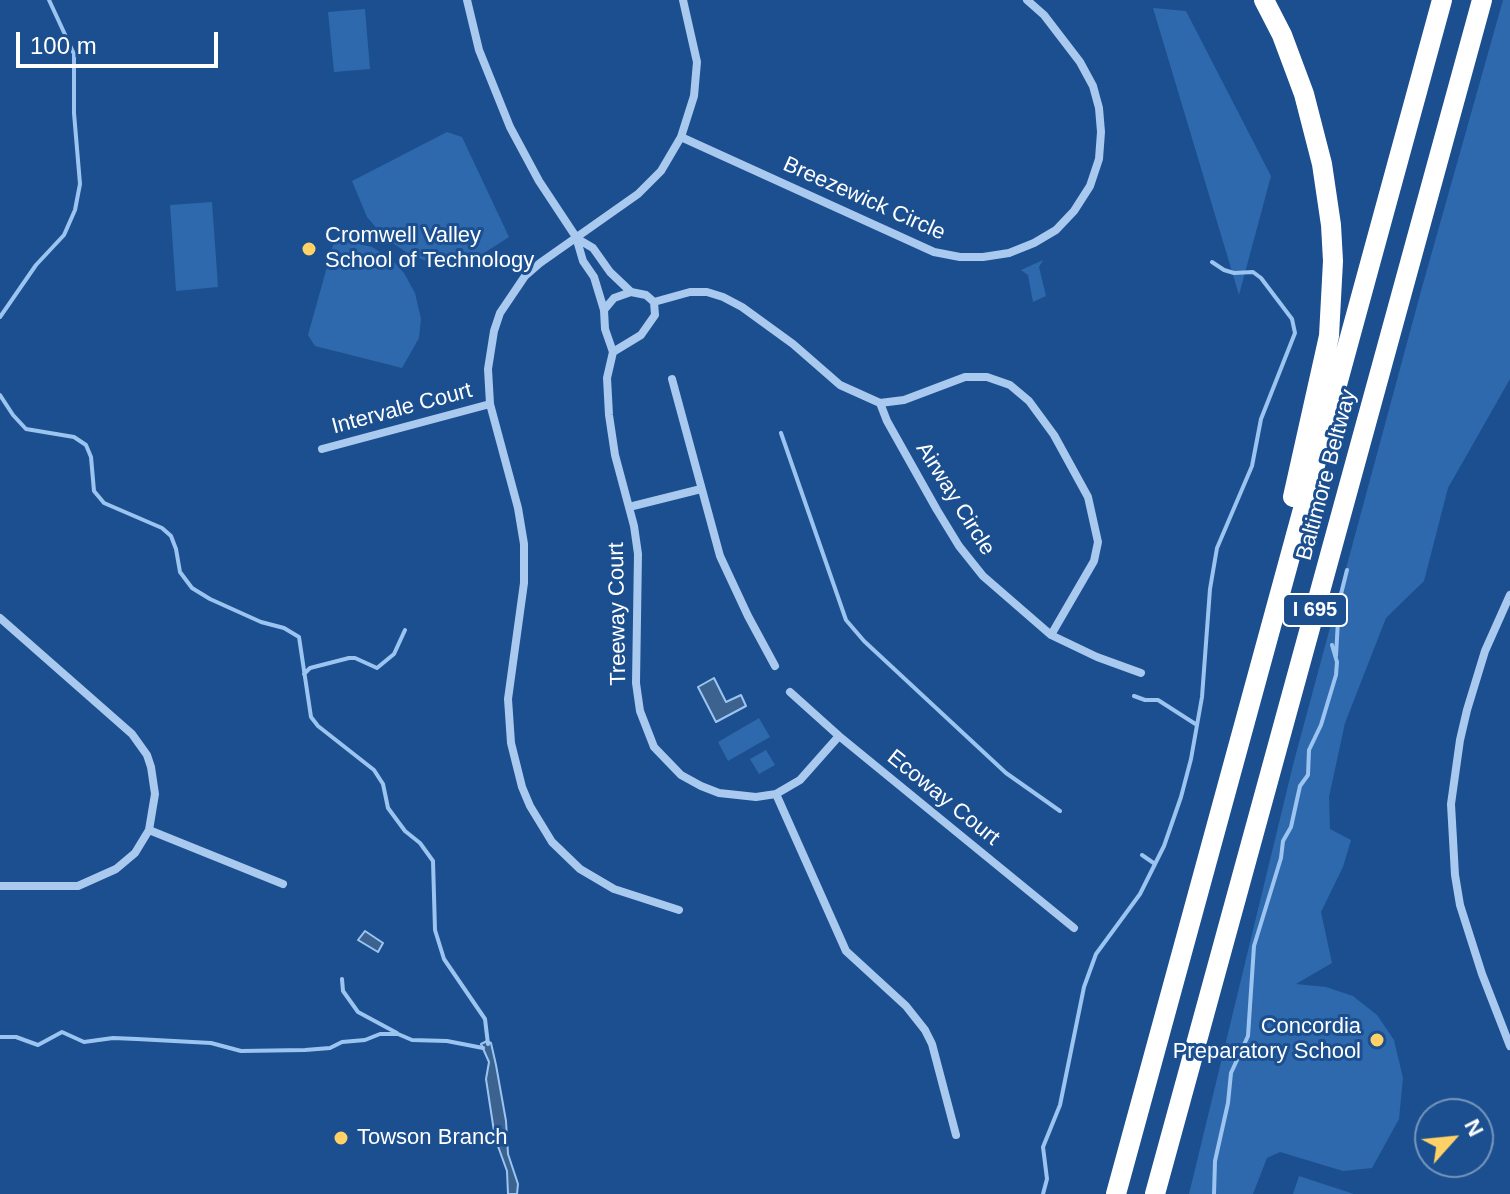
<!DOCTYPE html>
<html>
<head>
<meta charset="utf-8">
<style>
  body { margin:0 }
  #map { position:relative; width:1510px; height:1194px; overflow:hidden; background:#1b4f8f; font-family:Arial,sans-serif }
  canvas { display:block }
  .north { position:absolute; left:1414px; top:1098px; width:80px; height:80px; box-sizing:border-box; background:#1b4f8f; border:2px solid #7695bc; border-radius:50%; rotate:63deg; font-size:22px; font-weight:700; line-height:32px; text-align:center; color:#fff }
  .north::after { content:''; display:block; margin:auto; width:28px; height:36px; background:#ffd166; clip-path:polygon(50% 0,100% 100%,50% 72%,0 100%) }
  .scale { position:absolute; left:16px; top:32px; width:202px; height:36px; box-sizing:border-box; border:4px solid #fff; border-top:0; padding-left:10px; font-size:24px; line-height:28px; white-space:nowrap; color:#fff; -webkit-text-stroke:6px #1b4f8f; paint-order:stroke }
</style>
</head>
<body>
<div id="map">
<canvas width="1510" height="1194"></canvas>
<div class="north">N</div>
<div class="scale">100 m</div>
</div>
<script>
const ctx = document.querySelector('canvas').getContext('2d');
ctx.lineJoin = 'round';
function fill(path, color) { ctx.fillStyle = color; ctx.fill(path, 'evenodd'); }
const poly = rows => new Path2D(rows.map(r => 'M' + r).join(''));
function trace(path, color, width, dash) { ctx.strokeStyle = color; ctx.lineWidth = width; ctx.lineCap = dash ? 'butt' : 'round'; ctx.setLineDash(dash || []); ctx.stroke(path); }
function drawText(font, color, halo, rows, align = 'center') {
  ctx.font = font + ' Arial,sans-serif'; ctx.lineWidth = 6; ctx.setLineDash([]); ctx.textBaseline = 'middle'; ctx.strokeStyle = halo; ctx.fillStyle = color; for (const [text, x, y, turn = 0] of rows) {
    ctx.save(); ctx.translate(x, y); ctx.rotate((+turn || 0) * Math.PI / 180); ctx.textAlign = isNaN(turn) ? turn : align; if (halo) ctx.strokeText(text, 0, 0); ctx.fillText(text, 0, 0); ctx.restore();
  }
}
fill(poly([
  [1503,0,1510,0,1510,379,1448,488,1424,581,1386,618,1345,723,1329,797,1330,829,1351,840,1343,867,1321,912,1332,963,1296,984,1326,987,1353,996,1377,1015,1394,1040,1403,1078,1399,1119,1372,1168,1343,1171,1280,1152,1267,1158,1253,1194,1189,1194,1294,761,1421,291],
  [1153,8,1186,11,1271,176,1239,295],
  [365,9,370,69,334,72,328,12],
  [447,132,462,137,509,237,481,255,458,263,431,263,409,254,385,238,367,217,352,181],
  [212,202,218,287,176,291,170,205],
  [335,238,372,247,392,260,404,273,415,293,421,319,419,338,402,368,315,346,308,335],
  [1043,260,1039,267,1046,296,1033,302,1028,275,1021,270],
  [759,718,770,737,728,761,718,742],
  [766,750,775,765,759,774,750,759],
  [1299,1176,1354,1194,1293,1194]
]), '#2e69ad');
const water = poly([
  [714,678,726,702,741,695,746,706,716,722,698,687,714,678],
  [365,931,383,943,378,952,358,940,365,931],
  [487,1041,491,1043,496,1065,506,1121,508,1154,518,1184,517,1194,508,1194,507,1171,495,1138,486,1079,489,1062,481,1044,487,1041]
]);
fill(water, '#3c6290');
trace(water, '#9cc4f0', 2);
trace(poly([
  [0,317,36,265,64,235,75,210,80,184,74,113,74,54,49,0],
  [0,395,13,415,26,429,74,437,86,445,91,457,94,491,104,503,162,528,171,536,176,549,180,572,192,588,210,599,261,622,284,628,299,637,311,717,318,726,374,770,383,784,388,808,405,831,420,843,433,861,435,930,444,959,485,1019,488,1044],
  [781,433,846,620,864,641,1006,773,1060,811],
  [1336,656,1339,602,1347,570],
  [304,674,310,668,349,658,355,658,377,668,394,654,405,630],
  [1134,696,1145,700,1158,700,1197,725],
  [1142,855,1155,864],
  [342,979,343,991,358,1012,397,1033],
  [0,1037,16,1037,38,1045,62,1032,84,1042,113,1038,137,1039,211,1043,241,1051,305,1050,330,1048,342,1042,365,1040,380,1034,398,1034,412,1040,447,1041,483,1048],
  [1043,1194,1047,1179,1043,1147,1060,1105,1084,987,1096,954,1140,894,1164,846,1181,797,1191,759,1202,697,1210,589,1217,548,1252,466,1261,419,1295,333,1292,319,1261,278,1253,272,1234,273,1224,270,1212,262],
  [1214,1194,1215,1161,1228,1103,1231,1073,1248,1036,1254,946,1281,858,1283,841,1291,827,1300,786,1308,775,1309,750,1321,725,1336,675,1337,662,1332,645]
]), '#9cc4f0', 4);
trace(poly([
  [467,0,479,50,510,127,539,181,576,237,583,261,594,277,604,310],
  [681,137,934,252,960,257,983,257,1009,253,1034,243,1056,230,1074,211,1090,186,1099,159,1101,132,1099,108,1093,86,1080,62,1044,15,1027,0],
  [576,238,593,248,610,272,631,292],
  [631,292,646,295,654,302,655,315,641,335,613,352,605,329,604,310,614,298,631,292],
  [654,302,690,292,707,292,723,297,742,307,793,344,840,385,880,403,887,421,937,510,959,546,983,576,1051,635,1097,657,1141,673],
  [613,352,607,378,609,415,615,455,634,526,638,554,636,683,640,711,654,747,681,775,701,786,719,793,756,797,776,794,800,780,839,736],
  [672,379,720,556,748,616,775,666],
  [880,403,904,400,965,377,987,377,1010,385,1029,401,1054,435,1088,497,1098,542,1094,561,1051,635],
  [322,449,490,404],
  [629,507,701,489],
  [1510,595,1485,651,1467,710,1460,740,1451,804,1455,875,1460,905,1482,974,1510,1046],
  [0,618,132,734,147,755,151,767,155,794,149,830,135,853,116,869,78,886,0,886],
  [790,692,839,736,1074,928],
  [776,794,846,951,906,1006,925,1030,932,1044,956,1135],
  [149,830,283,884],
  [679,910,614,889,580,869,552,842,530,806,522,787,511,743,508,699,524,583,524,544,518,508,490,404,488,369,494,331,500,313,525,276,540,263,638,194,661,171,681,137,694,96,697,62,683,0]
]), '#a9c9ee', 8);
trace(poly([
  [1264,0,1282,35,1304,94,1322,164,1331,225,1333,261,1329,336,1293,497],
  [1116,1194,1442,0],
  [1155,1194,1482,0]
]), '#fff', 20);
for (const [x, y, r, color] of [
  [309,249,8,"#ffd166"],
  [1377,1040,8,"#ffd166"],
  [341,1138,8,"#ffd166"]
]) { const dot = new Path2D(); dot.arc(x, y, r, 0, 2 * Math.PI); ctx.fillStyle = color; ctx.fill(dot); trace(dot, '#1b4f8f', 3); }
for (const [x, y, w] of [
  [1315,610,64]
]) { const box = new Path2D(); box.roundRect(x - w / 2, y - 16, w, 32, 6); ctx.fillStyle = '#1b4f8f'; ctx.fill(box); trace(box, '#fff', 2); }
drawText('bold 20px', '#fff', null, [
  ["I 695",1315,610]
]);
drawText('22px', '#fff', '#1b4f8f', [
  ["Breezewick Circle",864,199,24],
  ["Intervale Court",402,409,-15],
  ["Baltimore Beltway",1327,475,-75],
  ["Airway Circle",955,499,58],
  ["Treeway Court",618,614,-91],
  ["Ecoway Court",943,798,39]
]);
drawText('22px', '#fff', '#1b4f8f', [
  ["Cromwell Valley",325,236],
  ["School of Technology",325,261],
  ["Concordia",1361,1027,"right"],
  ["Preparatory School",1361,1052,"right"],
  ["Towson Branch",357,1138]
], 'left');
</script>
</body>
</html>
